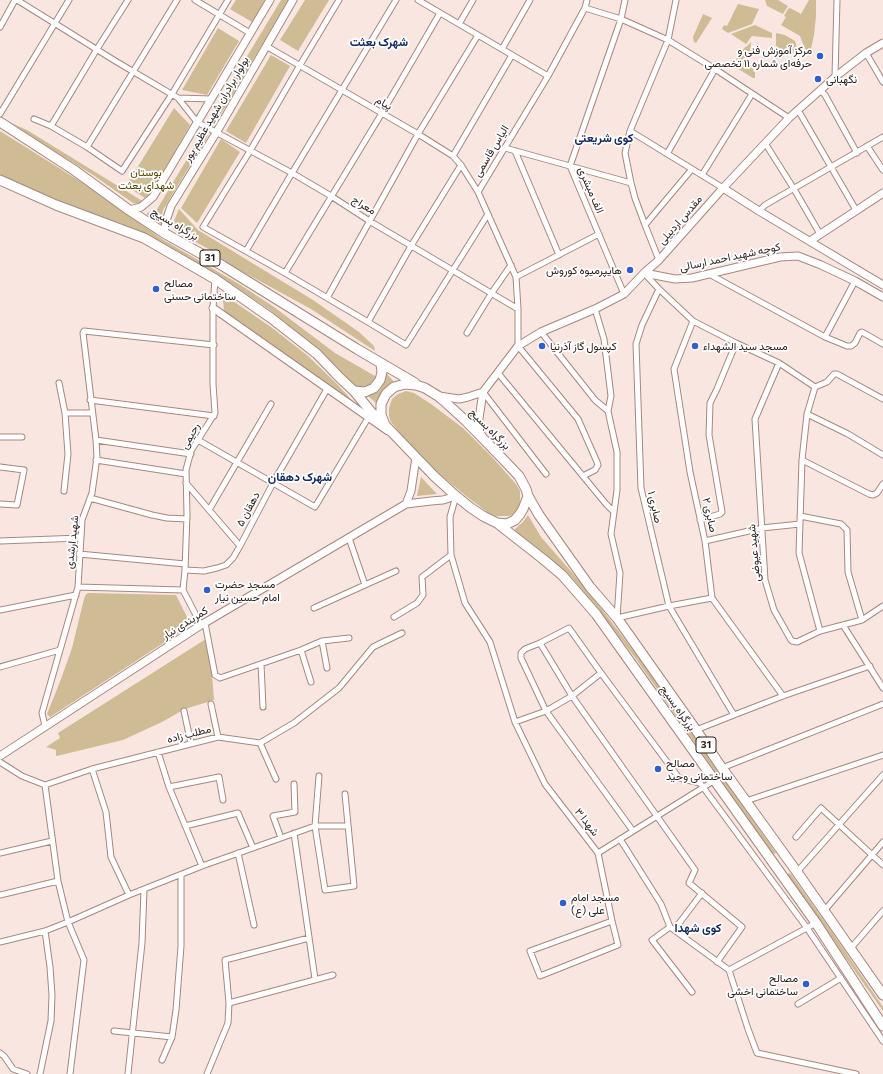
<!DOCTYPE html>
<html>
<head>
<meta charset="utf-8">
<style>
  body { margin:0 }
  canvas { display:block; background:#fae6e1 }
</style>
</head>
<body>
<canvas width="883" height="1074"></canvas>
<script>
const ctx = document.querySelector('canvas').getContext('2d');
ctx.lineJoin = 'round';
function fill(path, color) { ctx.fillStyle = color; ctx.fill(path, 'evenodd'); }
const poly = rows => new Path2D(rows.map(r => 'M' + r).join(''));
function trace(path, color, width, dash) { ctx.strokeStyle = color; ctx.lineWidth = width; ctx.lineCap = dash ? 'butt' : 'round'; ctx.setLineDash(dash || []); ctx.stroke(path); }
function drawText(font, color, halo, rows, align = 'center') {
  ctx.font = font + ' Commissioner,Vazirmatn,sans-serif'; ctx.lineWidth = 3.5; ctx.setLineDash([]); ctx.textBaseline = 'middle'; ctx.strokeStyle = halo; ctx.fillStyle = color; for (const [text, x, y, turn = 0] of rows) {
    ctx.save(); ctx.translate(x, y); ctx.rotate((+turn || 0) * Math.PI / 180); ctx.textAlign = isNaN(turn) ? turn : align; if (halo) ctx.strokeText(text, 0, 0); ctx.fillText(text, 0, 0); ctx.restore();
  }
}
fill(poly([
  [236,0,265,0,252,22,230,9],
  [281,0,288,0,226,106,219,116,216,117,213,114,217,106],
  [305,0,329,0,298,51,280,40],
  [765,0,778,0,788,6,783,14,767,6],
  [809,0,816,0,816,16,814,35,810,54,808,57,800,36,781,25,786,17,784,16,788,9,790,8,801,14],
  [738,4,759,9,752,24,728,33,722,29,724,25,727,26],
  [703,14,712,18,696,43,694,42,693,37],
  [755,25,772,33,772,38,752,36,746,44,731,34],
  [218,28,239,41,207,95,182,90],
  [776,33,785,35,795,41,797,48,796,52,776,49],
  [751,42,749,66,754,66,753,71,755,72,755,78,753,78,732,65,745,47,746,47],
  [271,55,290,66,246,143,226,131],
  [174,108,190,125,155,187,149,196,145,198,126,186],
  [4,120,27,130,144,202,138,204,133,203,93,175],
  [0,131,83,183,162,239,239,284,274,307,335,353,375,376,375,380,369,385,357,388,330,360,270,310,228,282,186,256,120,223,77,209,0,176],
  [205,133,208,135,206,139,163,210,161,221,161,224,147,215,147,213,156,211,202,134],
  [221,139,240,152,197,223,181,208],
  [179,209,198,230,313,300,359,332,374,346,375,351,311,309,223,261,216,253,179,233,173,223],
  [224,295,271,327,308,356,338,385,359,408,232,319,224,310,223,301],
  [387,374,395,383,376,403,368,396,378,392,383,385],
  [406,391,414,393,431,404,463,428,493,458,516,484,520,491,520,502,516,512,512,515,508,516,496,516,490,514,466,496,442,476,417,453,391,422,389,416,389,408,392,399,398,394],
  [421,477,437,494,417,496],
  [528,515,541,537,589,592,647,669,776,853,774,854,772,853,636,659,595,605,570,576,542,552,515,532,515,529,523,522],
  [89,593,176,595,191,625,50,717,47,714,61,679,72,648,84,599,86,594],
  [209,637,214,700,185,709,162,722,123,740,61,755,56,756,56,750,46,747,60,738,58,733],
  [788,873,791,874,834,935,883,1007,883,1011,788,876]
]), '#cfbc94');
const street = poly([
  [17,0,117,62,178,98,211,99],
  [195,0,250,33],
  [339,0,300,65,250,151,203,227,285,273,368,322,406,345,488,214],
  [418,0,548,76],
  [585,8,621,19,668,40,715,69,789,118],
  [459,24,473,0],
  [0,27,15,0],
  [266,46,418,134,453,156,461,165,478,192],
  [502,49,530,0],
  [866,53,883,82],
  [835,77,837,0],
  [820,90,825,95,857,153],
  [178,98,197,122,292,173,331,196,371,222,518,309],
  [798,110,856,210],
  [0,114,69,0],
  [34,119,51,126,87,147,122,171,172,94,228,0],
  [51,126,97,49,128,0],
  [630,131,723,188],
  [765,143,794,189,820,234],
  [867,146,883,170],
  [87,147,177,0],
  [505,148,631,183],
  [515,151,559,255],
  [667,154,715,69],
  [453,156,512,55],
  [702,175,752,94],
  [759,211,765,205,883,137],
  [645,225,692,169],
  [246,251,292,173,396,0],
  [659,260,645,225,635,198,631,183,625,153,630,131,668,40,676,0],
  [285,273,382,113,440,13],
  [644,273,659,289,693,321,736,343,779,363,815,387,807,414,802,460,799,553,820,631],
  [709,274,825,337,847,346,851,346,855,343,860,333,862,332,883,344],
  [516,277,599,234],
  [659,289,642,325,636,344,641,488,669,606,734,715],
  [624,294,570,166,621,19,625,0],
  [327,298,418,134,478,35],
  [595,309,604,339,611,396,608,411,617,452,617,490,611,534,620,573,617,618,669,606,712,598],
  [693,321,674,369,690,472,705,541,712,598,783,696],
  [368,322,411,246,461,165],
  [541,332,595,400,608,411],
  [467,333,491,294,511,265],
  [825,337,855,281],
  [779,363,755,419,765,580,774,610,791,640,792,641,797,642,820,631,862,620,883,606],
  [498,373,606,504,614,512],
  [59,383,65,413,68,454,64,491],
  [815,387,827,382,834,374,837,374,883,399],
  [483,392,546,474],
  [90,400,214,416],
  [65,413,92,413],
  [807,414,848,434,883,455],
  [0,437,22,437],
  [96,440,191,454],
  [198,440,315,507,368,418],
  [96,460,186,474],
  [802,460,869,494,873,495,877,493,883,484],
  [0,467,24,470,17,505,0,504],
  [583,476,595,470,598,465,597,462,578,419,518,346,518,309,516,277,478,192,548,76,580,17,585,8,587,0],
  [186,483,240,546,273,483,327,389],
  [456,496,450,517,451,555,465,603,490,642,515,722,545,784,598,853,612,921,618,945,540,976,530,951,612,921],
  [90,498,152,515,167,518,187,519],
  [209,510,271,404],
  [800,516,841,524,847,530,848,572,862,620],
  [700,520,720,514,722,512,709,435,710,403,717,389,736,343],
  [349,538,365,585],
  [0,541,81,538],
  [705,541,762,528,800,524],
  [79,554,185,564],
  [185,570,204,571,217,568,226,565,233,558,240,546],
  [78,587,183,590],
  [314,608,396,571],
  [0,610,76,595],
  [394,617,417,603,423,595,422,577,451,555],
  [205,623,215,675,220,678,301,650,322,641,349,638],
  [201,625,183,590,185,570,187,515,186,470,191,451,215,413,213,384,213,308,215,279],
  [843,625,883,688],
  [322,641,327,668],
  [540,643,572,696,695,870,689,883,742,927,717,962],
  [301,650,311,682],
  [261,664,263,707],
  [0,667,60,650],
  [211,704,218,737],
  [184,711,191,744],
  [515,722,546,711,572,696,601,673],
  [45,726,42,713,78,587,82,520,92,493,97,457,96,440,83,333,84,331,214,345],
  [696,730,734,715,783,696,870,666],
  [260,743,276,779],
  [158,752,169,787,202,866],
  [0,762,22,776,45,785,92,769,218,737,260,743,294,723,339,688,373,647,402,633],
  [722,768,883,704],
  [92,769,106,812,111,857,129,895],
  [169,787,219,777,223,800],
  [345,794,354,886,325,890,315,826,348,826],
  [746,801,883,755],
  [185,826,238,813,253,848],
  [633,831,546,711,521,658,521,653,525,649,540,643,569,628,601,673,679,778,700,783,807,928,883,1041],
  [294,833,315,979],
  [796,837,821,808,883,865],
  [281,838,273,816,295,812,294,784],
  [620,839,661,904,670,927,729,970],
  [0,853,52,841],
  [238,853,254,925],
  [598,853,715,780],
  [797,872,883,775],
  [58,881,68,922,84,960,70,1074],
  [0,895,58,881,45,785],
  [824,911,883,842],
  [670,927,652,940,692,992],
  [674,930,702,893],
  [309,938,225,960,229,1003,333,975],
  [0,942,45,931,68,922,129,895,202,866,315,826,319,776],
  [851,948,883,911],
  [729,970,748,1029,757,1053,856,1074],
  [729,970,816,923],
  [798,1004,841,978],
  [114,1031,172,1037],
  [0,1053,4,1056,13,1069,27,1074],
  [162,1060,172,1037,176,1010,181,946,181,875],
  [40,1074,51,1021,52,995,50,967,45,931],
  [128,1074,142,943,144,890],
  [207,1074,228,1023,229,1003]
]);
const secondary = poly([
  [723,188,759,211,883,285],
  [129,210,141,207,153,197,270,0],
  [164,233,166,221,171,206,216,133,293,0],
  [810,241,883,193],
  [644,273,675,279,692,278,780,257,798,256,821,265,855,281,883,297],
  [213,308,388,431],
  [439,396,459,399,468,397,483,392],
  [482,437,478,425,483,392,518,346,541,332,595,309,624,294,644,273,659,260,723,188,789,118,835,77,866,53,883,43],
  [406,504,411,491,416,457],
  [0,756,201,625,406,504,431,501,443,500,456,496]
]);
const highway = poly([
  [0,122,74,170,129,210,164,233,223,266,357,349,415,383],
  [0,180,56,205,144,238,215,279,271,318,317,354,340,378,354,391,372,413,384,423],
  [354,391,365,392,374,388,380,380,382,372,381,364],
  [528,496,539,515,590,587,617,618,696,730,722,768,797,872,883,995],
  [497,523,507,524,515,520,520,514,523,509,528,496,526,489,519,476,500,456,467,422,444,401,438,396,425,388,416,385,405,384,394,387,386,394,381,404,381,415,385,425,434,476,456,496,471,508,483,516,497,523,543,559,562,575,596,614,816,923,883,1026]
]);
trace(street, '#a68880', 7);
trace(secondary, '#a68880', 9);
trace(highway, '#a68880', 11);
trace(street, '#fff', 5);
trace(secondary, '#fff', 7);
trace(highway, '#fff', 9);
for (const [x, y, r, color] of [
  [820,56,4,"#2f5fce"],
  [818,79,4,"#2f5fce"],
  [630,270,4,"#2f5fce"],
  [156,289,4,"#2f5fce"],
  [542,346,4,"#2f5fce"],
  [695,346,4,"#2f5fce"],
  [207,590,4,"#2f5fce"],
  [658,769,4,"#2f5fce"],
  [563,903,4,"#2f5fce"],
  [806,984,4,"#2f5fce"]
]) { const dot = new Path2D(); dot.arc(x, y, r, 0, 2 * Math.PI); ctx.fillStyle = color; ctx.fill(dot); trace(dot, '#fff', 1.5); }
for (const [x, y, w] of [
  [210,258,20],
  [706,745,20]
]) { const box = new Path2D(); box.roundRect(x - w / 2, y - 8, w, 16, 3); ctx.fillStyle = '#fff'; ctx.fill(box); trace(box, '#291e1b', 1); }
drawText('bold 10px', '#291e1b', null, [
  ["31",210,258],
  ["31",706,745]
]);
drawText('11px', '#291e1b', '#fff', [
  ["مرکز آموزش فنی و",812,50,"right"],
  ["حرفه‌ای شماره ۱۱ تخصصی",812,63,"right"],
  ["نگهبانی",826,79],
  ["هایپرمیوه کوروش",622,270,"right"],
  ["مصالح",164,283],
  ["ساختمانی حسنی",164,296],
  ["کپسول گاز آذرنیا",550,346],
  ["مسجد سید الشهداء",703,346],
  ["مسجد حضرت",215,584],
  ["امام حسین نیار",215,597],
  ["مصالح",666,763],
  ["ساختمانی وحید",666,776],
  ["مسجد امام",571,897],
  ["علی (ع)",571,910],
  ["مصالح",798,978,"right"],
  ["ساختمانی اخشی",798,991,"right"]
], 'left');
drawText('11px', '#291e1b', '#fff', [
  ["پیام",384,103,30],
  ["بولوار برادران شهید عظیم‌ پور",216,109,-60],
  ["الیاس قاسمی",491,151,-59],
  ["الف مبشری",591,190,67],
  ["معراج",364,205,32],
  ["مقدس اردبیلی",680,220,-49],
  ["بزرگراه بسیج",175,224,31],
  ["کوچه شهید احمد ارسالی",730,257,-12],
  ["بزرگراه بسیج",490,429,45],
  ["رحیمی",190,436,-61],
  ["صابری ۱",655,507,77],
  ["دهقان ۵",248,509,-62],
  ["صابری ۲",710,515,78],
  ["شهید ارشدی",72,542,-84],
  ["شهید عیوضی",754,553,-95],
  ["کمربندی نیار",185,623,-32],
  ["بزرگراه بسیج",678,708,55],
  ["مطلب زاده",189,734,-14],
  ["شهدا ۳",587,822,52]
]);
drawText('11px', '#584202', '#fff', [
  ["بوستان",146,172],
  ["شهدای بعثت",146,185]
]);
drawText('bold 12px', '#142b61', '#fff', [
  ["شهرک بعثت",379,42],
  ["کوی شریعتی",604,138],
  ["شهرک دهقان",300,477],
  ["کوی شهدا",698,928]
]);
</script>
</body>
</html>
